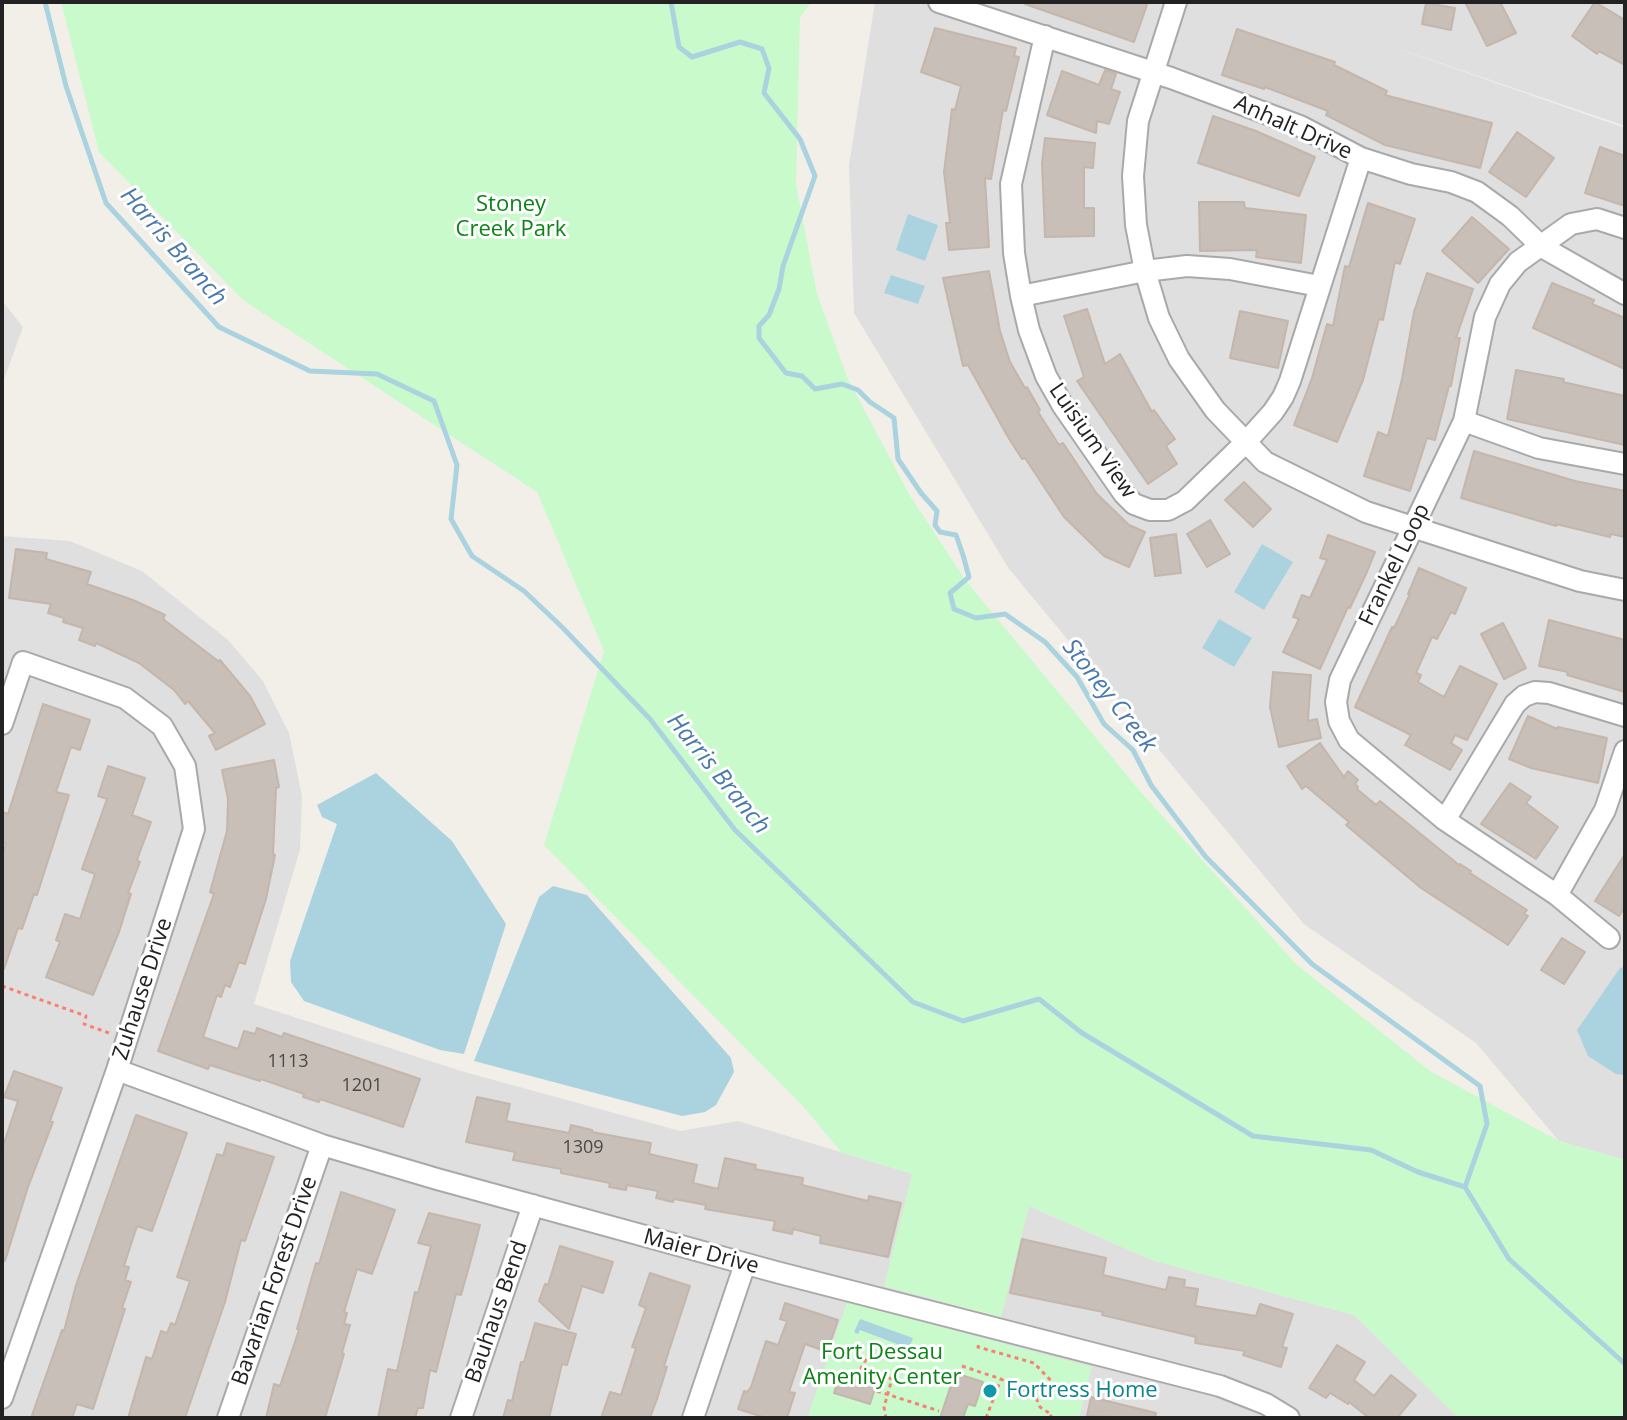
<!DOCTYPE html>
<html>
<head>
<meta charset="utf-8">
<style>
  body { margin:0 }
  #map { position:relative; width:1627px; height:1420px; overflow:hidden; background:#f2efe9; font-family:"Open Sans",sans-serif }
  canvas { display:block }
  .frame { position:absolute; inset:0; border:4px solid #222; pointer-events:none }
</style>
</head>
<body>
<div id="map">
<canvas width="1627" height="1420"></canvas>
<div class="frame"></div>
</div>
<script>
const ctx = document.querySelector('canvas').getContext('2d');
ctx.lineJoin = 'round';
function fill(path, color) { ctx.fillStyle = color; ctx.fill(path, 'evenodd'); }
const poly = rows => new Path2D(rows.map(r => 'M' + r).join(''));
function trace(path, color, width, dash) { ctx.strokeStyle = color; ctx.lineWidth = width; ctx.lineCap = dash ? 'butt' : 'round'; ctx.setLineDash(dash || []); ctx.stroke(path); }
function drawText(font, color, halo, rows, align = 'center') {
  ctx.font = font + ' "Open Sans",sans-serif'; ctx.lineWidth = 6; ctx.setLineDash([]); ctx.textBaseline = 'middle'; ctx.strokeStyle = halo; ctx.fillStyle = color; for (const [text, x, y, turn = 0] of rows) {
    ctx.save(); ctx.translate(x, y); ctx.rotate((+turn || 0) * Math.PI / 180); ctx.textAlign = isNaN(turn) ? turn : align; if (halo) ctx.strokeText(text, 0, 0); ctx.fillText(text, 0, 0); ctx.restore();
  }
}
fill(poly([
  [875,2,1625,2,1625,126,1373,40,1625,128,1625,1160,1559,1141,1476,1043,1304,924,1009,569,854,313,849,165],
  [2,301,23,327,2,385],
  [2,536,70,541,142,571,228,640,263,681,289,733,302,796,300,850,254,1004,461,1071,680,1131,738,1121,913,1174,885,1286,1000,1317,1029,1206,1152,1260,1354,1315,1459,1418,2,1418]
]), '#e0dfdf');
fill(poly([
  [61,2,811,2,800,18,796,184,817,294,848,379,909,494,966,581,1140,791,1296,964,1430,1071,1559,1141,1625,1160,1625,1418,1459,1418,1354,1315,1152,1260,1029,1206,1001,1317,884,1286,912,1174,841,1152,802,1105,544,845,604,651,537,492,243,300,99,152],
  [847,1302,1092,1367,1079,1418,807,1418]
]), '#c8facc');
fill(poly([
  [908,214,938,225,925,261,896,250],
  [891,275,925,286,918,304,884,293],
  [1262,544,1293,562,1264,610,1234,592],
  [1219,619,1252,638,1234,667,1202,648],
  [376,773,452,841,506,924,464,1054,440,1050,304,1001,291,982,290,961,337,824,322,817,317,805],
  [553,886,587,895,731,1058,734,1072,716,1105,705,1112,682,1116,474,1061,539,897],
  [1625,967,1625,1075,1616,1074,1588,1056,1577,1030,1620,968],
  [860,1319,913,1338,907,1353,904,1351,905,1347,860,1330,858,1334,854,1332]
]), '#aad3df');
trace(poly([
  [45,2,66,86,106,203,219,327,310,371,377,374,434,401,457,465,451,519,472,556,524,591,562,627,650,719,735,830,913,1002,963,1021,1039,999,1082,1033,1253,1136,1371,1150,1418,1172,1465,1187,1509,1259,1625,1364],
  [671,2,679,47,692,57,740,42,762,49,769,68,764,93,800,139,815,176,783,266,779,289,769,315,759,326,759,338,786,373,802,376,815,389,842,384,858,390,870,402,894,418,898,459,921,493,937,511,935,525,940,532,956,535,963,555,969,577,950,593,954,609,976,618,1005,614,1045,642,1077,677,1104,724,1133,750,1151,785,1205,856,1312,964,1480,1086,1487,1124,1465,1187]
]), '#aad3df', 5);
const building = poly([
  [1025,2,1148,2,1134,42,1025,4,1025,2],
  [1465,2,1500,2,1516,33,1487,46,1465,2],
  [1595,2,1625,20,1625,65,1599,51,1597,54,1572,36,1595,2],
  [1426,3,1455,8,1451,30,1422,24,1426,3],
  [935,28,1016,48,1014,56,1019,57,1006,111,1003,110,991,179,985,178,989,247,949,250,946,223,950,223,944,172,952,109,955,110,961,86,921,72,935,28],
  [1237,29,1335,62,1334,65,1387,91,1385,95,1492,123,1480,168,1385,145,1326,115,1328,111,1265,87,1264,89,1222,75,1237,29],
  [1105,70,1116,74,1111,89,1120,92,1109,124,1097,121,1096,133,1047,115,1062,71,1099,85,1105,70],
  [1213,116,1256,131,1315,157,1299,196,1198,163,1213,116],
  [1517,132,1554,158,1526,197,1489,172,1517,132],
  [1045,138,1095,143,1093,168,1084,167,1084,208,1094,208,1094,236,1045,237,1042,163,1045,138],
  [1600,147,1625,156,1625,206,1585,193,1600,147],
  [1199,202,1244,202,1245,208,1306,215,1301,263,1256,257,1257,250,1200,251,1199,202],
  [1368,203,1415,219,1400,264,1395,262,1383,320,1379,319,1363,380,1337,442,1294,425,1312,378,1327,324,1333,326,1345,266,1349,267,1368,203],
  [1472,217,1509,249,1478,283,1442,251,1472,217],
  [989,271,1000,331,1010,362,1025,388,1027,387,1040,410,1038,412,1059,445,1063,443,1097,494,1129,525,1145,532,1129,567,1104,556,1064,517,1025,458,1022,459,1008,437,968,365,963,366,943,278,989,271],
  [1427,273,1473,289,1456,338,1460,338,1451,386,1449,386,1435,440,1427,438,1410,491,1364,476,1378,432,1388,436,1402,379,1414,312,1427,273],
  [1552,283,1594,300,1592,304,1625,318,1625,369,1533,328,1552,283],
  [1087,309,1105,364,1120,354,1152,412,1154,410,1175,439,1166,446,1177,464,1148,484,1077,381,1084,377,1064,316,1087,309],
  [1240,311,1288,321,1278,368,1230,358,1240,311],
  [1516,370,1564,379,1563,382,1625,396,1625,445,1507,419,1516,370],
  [1474,451,1575,481,1625,491,1625,537,1611,534,1610,537,1556,524,1556,526,1461,498,1474,451],
  [1244,482,1271,509,1253,527,1225,500,1244,482],
  [1210,520,1230,554,1207,567,1187,534,1210,520],
  [1176,534,1181,573,1155,576,1150,538,1176,534],
  [1328,535,1375,552,1366,574,1350,608,1348,607,1320,669,1283,652,1299,619,1293,617,1302,595,1310,598,1327,560,1320,558,1328,535],
  [16,549,47,553,46,559,91,572,87,584,133,600,165,615,163,619,218,661,220,660,250,696,265,724,216,750,209,736,215,733,188,701,185,704,174,690,139,663,96,643,95,646,79,640,83,628,63,622,64,618,48,613,51,604,9,598,16,549],
  [1419,568,1466,588,1455,614,1451,612,1437,639,1432,637,1416,673,1421,675,1418,682,1444,697,1460,666,1497,684,1467,740,1455,735,1451,743,1462,750,1450,770,1405,745,1411,735,1355,707,1392,627,1394,628,1410,594,1408,594,1419,568],
  [1549,620,1625,640,1625,692,1567,675,1568,672,1539,666,1549,620],
  [1503,623,1526,668,1504,679,1481,634,1503,623],
  [1273,672,1311,675,1308,721,1317,719,1321,738,1279,747,1270,707,1273,672],
  [43,704,90,720,80,750,71,747,56,792,69,795,37,895,34,894,22,929,18,928,4,969,2,969,2,855,6,844,2,842,2,812,8,814,43,704],
  [1528,716,1557,729,1558,727,1607,738,1598,783,1531,768,1509,759,1528,716],
  [1320,743,1344,777,1348,771,1358,780,1355,784,1358,787,1357,789,1376,805,1380,801,1459,865,1460,864,1471,871,1470,873,1527,910,1524,914,1528,916,1508,945,1421,888,1346,825,1349,822,1306,786,1302,789,1287,766,1320,743],
  [274,760,279,787,276,788,273,854,275,855,266,899,245,964,239,962,230,987,225,985,221,997,217,995,203,1037,238,1049,244,1031,255,1034,257,1028,282,1037,284,1033,420,1079,403,1127,320,1099,319,1102,303,1097,304,1094,261,1079,260,1081,210,1065,208,1069,158,1051,214,894,210,892,227,831,228,799,222,770,274,760],
  [108,766,145,778,132,815,151,822,137,860,140,862,128,893,131,894,119,932,93,995,46,977,60,942,56,940,65,914,80,919,95,874,82,869,107,799,98,796,108,766],
  [1510,783,1531,797,1526,803,1558,827,1536,859,1481,824,1510,783],
  [1625,854,1625,907,1619,916,1595,901,1625,854],
  [1562,938,1585,952,1564,984,1541,970,1562,938],
  [14,1071,62,1088,50,1121,53,1122,28,1187,5,1261,2,1260,2,1149,18,1101,4,1097,14,1071],
  [477,1097,510,1104,506,1121,569,1133,571,1125,592,1130,592,1132,651,1143,649,1154,697,1165,693,1183,718,1189,725,1158,756,1165,755,1169,803,1178,802,1185,868,1201,869,1196,901,1203,888,1257,820,1243,821,1236,793,1229,792,1234,773,1230,775,1221,705,1209,706,1205,674,1199,673,1202,656,1198,658,1191,627,1185,626,1190,609,1187,610,1183,561,1173,561,1169,513,1160,515,1152,466,1142,477,1097],
  [136,1115,187,1133,152,1231,137,1226,124,1266,129,1267,125,1280,131,1282,122,1308,125,1309,93,1409,77,1404,72,1418,31,1418,62,1330,64,1331,76,1285,136,1115],
  [227,1143,274,1157,245,1241,241,1240,225,1302,185,1418,128,1418,146,1357,152,1359,161,1331,167,1333,171,1323,175,1325,190,1281,177,1277,217,1154,223,1156,227,1143],
  [341,1192,395,1210,372,1274,357,1269,344,1312,347,1313,344,1324,350,1325,342,1353,344,1354,325,1418,266,1418,274,1384,280,1386,299,1330,297,1329,307,1294,316,1263,319,1264,341,1192],
  [429,1213,480,1225,472,1256,461,1295,456,1294,436,1372,430,1370,423,1408,418,1408,415,1418,378,1418,388,1369,397,1371,415,1292,418,1293,431,1246,418,1243,429,1213],
  [1022,1239,1106,1258,1103,1275,1166,1290,1169,1277,1185,1280,1184,1287,1198,1289,1195,1306,1256,1316,1260,1304,1293,1314,1282,1347,1287,1348,1281,1367,1243,1355,1245,1351,1195,1343,1196,1337,1102,1315,1103,1312,1010,1293,1022,1239],
  [560,1246,613,1262,603,1293,582,1286,569,1329,539,1301,545,1284,548,1285,560,1246],
  [650,1273,690,1286,664,1366,667,1367,657,1399,650,1418,601,1418,610,1392,621,1395,636,1348,632,1347,646,1308,639,1305,650,1273],
  [785,1303,838,1320,827,1352,805,1344,789,1392,795,1393,787,1418,766,1418,738,1409,744,1391,747,1392,751,1387,766,1341,778,1345,787,1321,780,1319,785,1303],
  [535,1323,576,1334,567,1365,562,1364,549,1418,503,1418,508,1400,512,1401,521,1362,524,1362,535,1323],
  [1337,1345,1365,1362,1354,1380,1374,1396,1391,1375,1416,1395,1397,1418,1369,1418,1349,1402,1348,1404,1330,1393,1326,1398,1309,1388,1337,1345],
  [841,1371,877,1382,870,1404,834,1393,841,1371],
  [955,1373,983,1382,975,1406,968,1404,963,1418,940,1418,955,1373],
  [1091,1397,1156,1413,1155,1418,1087,1416,1091,1397]
]);
fill(building, '#c7bfb8');
trace(building, '#c4b6ab', 2);
const minor = poly([
  [939,2,1171,78,1300,126,1361,158,1411,174,1451,182,1477,192,1510,216,1542,247,1625,294],
  [1176,2,1138,121,1133,176,1136,225,1145,271,1159,318,1179,359,1215,410,1265,462,1366,512,1580,581,1625,590],
  [1045,36,1011,184,1014,253,1021,296,1029,330,1046,376,1063,406,1124,494,1134,504,1150,510,1168,510,1185,501,1246,442,1273,412,1283,397,1290,381,1361,158],
  [1021,296,1145,271,1187,266,1230,269,1319,286],
  [1464,421,1539,448,1625,464],
  [2,724,23,662,125,698,162,726,185,766,194,829,117,1070,2,1398],
  [1445,820,1515,704,1524,696,1535,692,1549,693,1625,716],
  [1557,895,1605,810,1625,751],
  [1609,938,1557,895,1445,820,1349,740,1339,721,1336,702,1340,680,1464,421,1485,317,1500,284,1518,262,1571,224,1597,219,1625,228],
  [117,1070,322,1145,437,1179,776,1272,1220,1386,1266,1404,1289,1418],
  [228,1418,322,1145],
  [461,1418,533,1205],
  [693,1418,745,1264]
]);
trace(minor, '#a9a9a9', 24);
trace(poly([
  [2,986,86,1016,84,1024,109,1033],
  [870,1352,861,1368,892,1379,884,1407,886,1418],
  [962,1366,1001,1379,1020,1390,1058,1388,1034,1363,978,1347,979,1343],
  [877,1391,939,1411],
  [1033,1391,1040,1407,1052,1415,1049,1418],
  [986,1418,1001,1379]
]), '#fa8072', 3, [4, 4]);
trace(minor, '#fff', 20);
for (const [x, y, r, color] of [
  [990,1391,8,"#0f9aa8"]
]) { const dot = new Path2D(); dot.arc(x, y, r, 0, 2 * Math.PI); ctx.fillStyle = color; ctx.fill(dot); trace(dot, '#fff', 3); }
drawText('18px', '#4b4948', null, [
  ["1113",288,1062],
  ["1201",362,1086],
  ["1309",583,1148]
]);
drawText('22px', '#222', '#fff', [
  ["Anhalt Drive",1293,128,24],
  ["Luisium View",1092,441,55],
  ["Frankel Loop",1395,565,-64],
  ["Zuhause Drive",143,989,-72],
  ["Maier Drive",701,1252,15],
  ["Bavarian Forest Drive",275,1281,-71],
  ["Bauhaus Bend",497,1312,-71]
]);
drawText('22px', '#0c8416', '#fff', [
  ["Stoney",511,205],
  ["Creek Park",511,230],
  ["Fort Dessau",882,1353],
  ["Amenity Center",882,1378]
]);
drawText('22px', '#0d838f', '#fff', [
  ["Fortress Home",1006,1391]
], 'left');
drawText('italic 24px', '#4a7aab', '#fff', [
  ["Harris Branch",173,247,49],
  ["Stoney Creek",1109,696,52],
  ["Harris Branch",718,774,51]
]);
</script>
</body>
</html>
